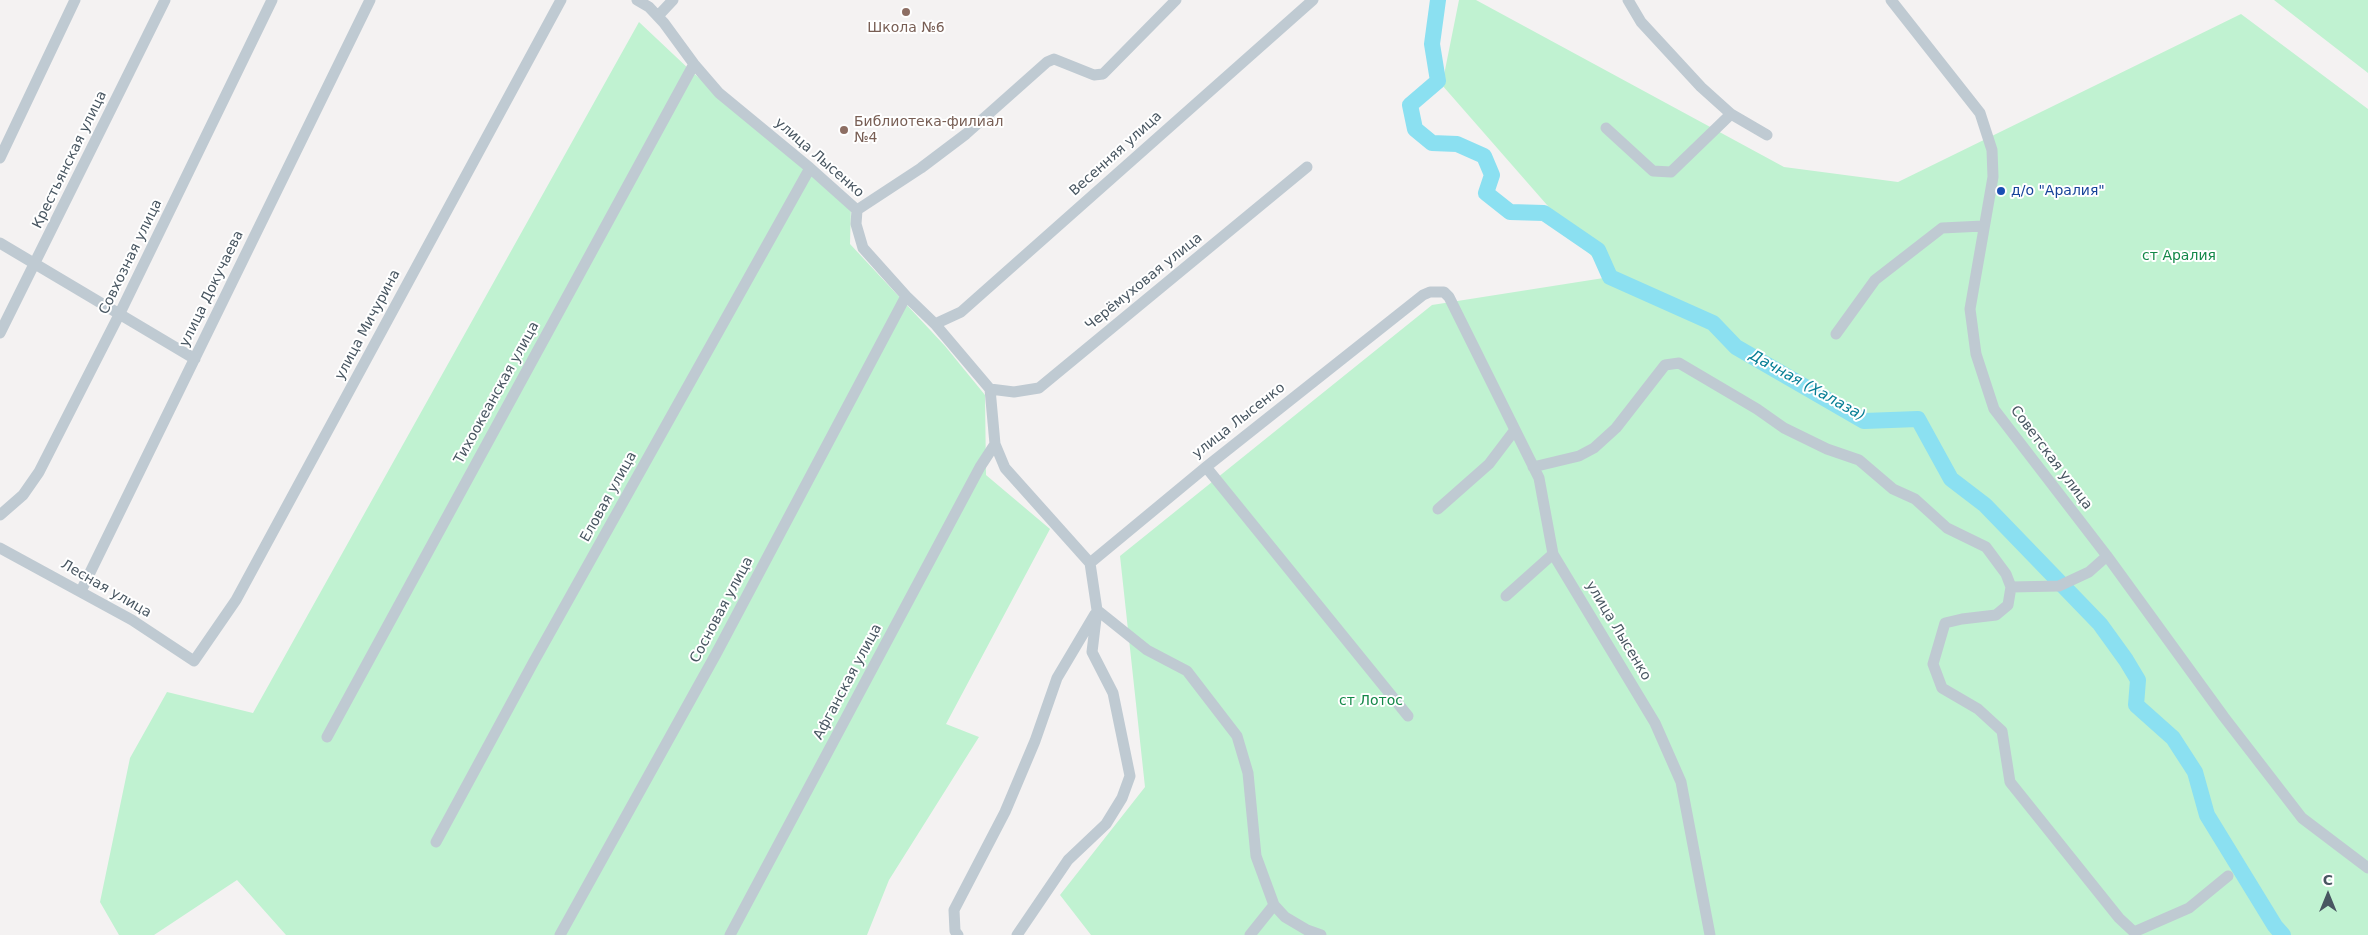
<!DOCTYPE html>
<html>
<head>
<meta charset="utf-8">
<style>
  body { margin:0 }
  #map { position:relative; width:2368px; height:935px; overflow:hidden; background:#f4f2f2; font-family:"DejaVu Sans",sans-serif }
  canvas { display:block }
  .north { position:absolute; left:2303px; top:870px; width:50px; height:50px; -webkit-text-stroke:4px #fff; paint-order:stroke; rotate:0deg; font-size:14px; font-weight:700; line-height:20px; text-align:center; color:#485661 }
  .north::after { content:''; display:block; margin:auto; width:18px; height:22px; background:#485661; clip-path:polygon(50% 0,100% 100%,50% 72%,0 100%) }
</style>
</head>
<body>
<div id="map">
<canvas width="2368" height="935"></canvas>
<div class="north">С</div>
</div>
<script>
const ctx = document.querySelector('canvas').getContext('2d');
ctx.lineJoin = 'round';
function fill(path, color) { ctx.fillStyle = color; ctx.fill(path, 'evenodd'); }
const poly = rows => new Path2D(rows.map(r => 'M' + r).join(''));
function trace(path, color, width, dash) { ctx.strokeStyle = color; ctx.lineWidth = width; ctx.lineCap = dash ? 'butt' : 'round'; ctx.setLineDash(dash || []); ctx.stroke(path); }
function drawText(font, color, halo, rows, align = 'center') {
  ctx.font = font + ' "DejaVu Sans",sans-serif'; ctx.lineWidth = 4; ctx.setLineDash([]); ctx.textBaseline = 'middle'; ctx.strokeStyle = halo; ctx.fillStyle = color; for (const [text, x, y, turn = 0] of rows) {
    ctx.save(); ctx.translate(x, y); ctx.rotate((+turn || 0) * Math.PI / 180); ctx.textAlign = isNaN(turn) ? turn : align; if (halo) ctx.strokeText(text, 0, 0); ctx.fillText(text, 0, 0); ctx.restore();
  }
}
fill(poly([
  [1459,0,1476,0,1784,167,1898,182,2241,14,2368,109,2368,935,1091,935,1060,895,1145,787,1120,556,1432,305,1610,277,1442,85],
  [2274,0,2368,0,2368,73],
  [639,22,691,71,851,205,850,244,945,346,985,395,986,475,1050,529,946,724,979,737,889,880,867,935,286,935,237,880,154,935,119,935,100,902,130,758,167,692,253,713]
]), '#c0f2d1');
trace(poly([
  [1438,0,1432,44,1438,81,1410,105,1415,129,1432,143,1457,144,1484,156,1492,175,1486,193,1510,212,1544,213,1598,250,1610,277,1713,323,1736,347,1864,421,1918,419,1951,479,1985,505,2100,624,2126,660,2138,680,2136,705,2173,738,2195,772,2207,815,2275,926,2283,935]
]), '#8be0f1', 16);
trace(poly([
  [637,0,649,7,664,23,694,64,719,93,810,168,857,210,856,224,863,248,906,296,935,324,990,389,995,444,1005,468,1090,563,1206,467,1423,295,1430,292,1444,292,1449,297,1539,478,1553,554,1655,723,1681,782,1710,935],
  [1628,0,1641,22,1701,87,1731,114,1767,135],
  [1891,0,1980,113,1992,150,1993,177,1970,309,1976,354,1994,409,2107,556,2224,717,2302,818,2368,868],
  [658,16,673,0],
  [1606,128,1653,171,1671,172,1731,114],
  [0,158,75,0],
  [857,210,921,168,966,134,1047,62,1054,59,1094,75,1103,74,1176,0],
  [0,243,195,359],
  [935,324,961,312,1313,0],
  [0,333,165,0],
  [1836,334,1875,280,1942,228,1983,226],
  [990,389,1014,392,1039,388,1307,167],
  [1206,467,1408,716],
  [1533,467,1579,456,1594,448,1616,428,1665,365,1679,363,1757,409,1784,428,1827,449,1859,460,1893,489,1915,499,1947,528,1986,547,2006,574,2011,587,2059,586,2089,572,2107,556],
  [1438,509,1489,464,1514,431],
  [0,515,23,495,39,472,120,313,272,0],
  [0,548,132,620,194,661,236,600,561,0],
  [1090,563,1097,610,1147,650,1187,671,1237,736,1248,773,1256,856,1274,905,1285,917,1307,930,1321,935],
  [2011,587,2008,605,1996,615,1962,619,1945,623,1933,664,1942,688,1978,709,2002,731,2010,782,2119,918,2134,932,2189,908,2228,876],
  [81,591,370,0],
  [1506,596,1553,554],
  [327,737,694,64],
  [436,842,533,663,810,168],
  [560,935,716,654,906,296],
  [730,935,980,467,995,444],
  [958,935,955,931,954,910,1005,812,1035,741,1057,678,1095,614],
  [1017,935,1068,860,1106,824,1122,798,1130,776,1113,693,1092,652,1097,610],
  [1250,935,1274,905]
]), '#bfcad2', 11);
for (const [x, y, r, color] of [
  [906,12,5,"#8d6e63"],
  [844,130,5,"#8d6e63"],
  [2001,191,5,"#1a4fb4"]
]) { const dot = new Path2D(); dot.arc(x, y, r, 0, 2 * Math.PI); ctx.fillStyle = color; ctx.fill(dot); trace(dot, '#fff', 2); }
drawText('14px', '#785e54', '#fff', [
  ["Школа №6",906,28],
  ["Библиотека-филиал",854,122,"left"],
  ["№4",854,138,"left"]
]);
drawText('14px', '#485661', '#fff', [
  ["Весенняя улица",1116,154,-42],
  ["улица Лысенко",819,158,41],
  ["Крестьянская улица",70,160,-64],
  ["Совхозная улица",131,257,-64],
  ["Черёмуховая улица",1144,282,-39],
  ["улица Докучаева",212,289,-64],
  ["улица Мичурина",368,325,-62],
  ["Тихоокеанская улица",497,393,-61],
  ["улица Лысенко",1239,421,-38],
  ["Советская улица",2051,458,53],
  ["Еловая улица",609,497,-61],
  ["Лесная улица",106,589,30],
  ["Сосновая улица",722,610,-62],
  ["улица Лысенко",1618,631,59],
  ["Афганская улица",848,682,-62]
]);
drawText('14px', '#164399', '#fff', [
  ["д/о \"Аралия\"",2011,191]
], 'left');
drawText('14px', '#138848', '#fff', [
  ["ст Аралия",2179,256],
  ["ст Лотос",1371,701]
]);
drawText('italic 15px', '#087f96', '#fff', [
  ["Дачная (Халаза)",1807,386,29]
]);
</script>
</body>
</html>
